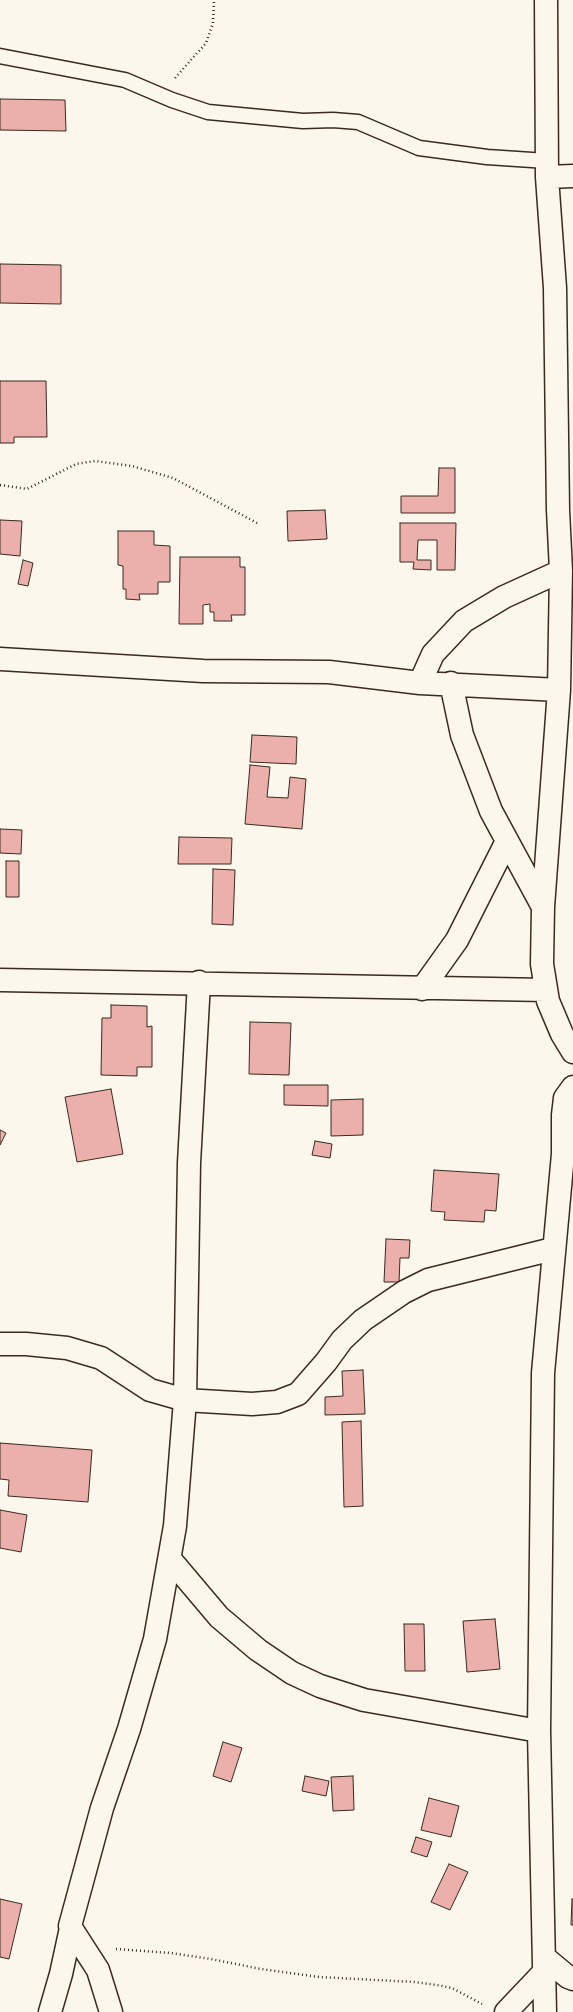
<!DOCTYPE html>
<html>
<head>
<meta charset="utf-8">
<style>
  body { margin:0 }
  canvas { display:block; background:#fbf7ec }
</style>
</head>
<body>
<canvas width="573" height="2012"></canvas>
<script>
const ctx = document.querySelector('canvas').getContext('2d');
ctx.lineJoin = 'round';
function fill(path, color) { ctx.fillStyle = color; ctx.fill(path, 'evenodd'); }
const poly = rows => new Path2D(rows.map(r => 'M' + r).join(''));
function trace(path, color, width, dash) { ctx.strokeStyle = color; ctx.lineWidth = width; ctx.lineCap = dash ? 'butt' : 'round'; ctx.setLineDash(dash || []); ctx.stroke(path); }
const building = poly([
  [0,99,65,100,66,131,0,130,0,99],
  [0,264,61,265,61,304,0,303,0,264],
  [0,381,46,381,47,437,14,437,14,443,0,443,0,381],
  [439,468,455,468,455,513,401,513,401,496,438,496,439,468],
  [325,510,327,539,288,541,287,511,325,510],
  [0,520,22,521,20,556,0,554,0,520],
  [400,523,456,523,455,570,437,570,437,540,418,540,417,560,431,560,431,570,413,569,414,562,400,562,400,523],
  [118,531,154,531,154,545,170,546,170,582,158,582,158,594,139,594,140,600,126,599,126,589,123,589,123,566,118,565,118,531],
  [180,557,240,557,240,567,245,567,245,615,231,615,232,621,214,621,214,612,210,612,210,604,203,605,203,624,179,624,180,557],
  [23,560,33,563,28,586,18,584,23,560],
  [252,735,297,737,296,764,250,762,252,735],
  [250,765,270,767,267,797,288,798,290,777,306,779,302,829,245,824,250,765],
  [0,829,22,830,21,854,0,853,0,829],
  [179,837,232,838,231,864,178,864,179,837],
  [6,861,19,861,19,897,6,897,6,861],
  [213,869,235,870,233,925,212,924,213,869],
  [111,1005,147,1006,147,1027,152,1026,152,1067,137,1067,137,1076,101,1075,102,1018,111,1018,111,1005],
  [250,1022,291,1023,289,1075,249,1074,250,1022],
  [284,1085,328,1085,328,1106,284,1105,284,1085],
  [111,1089,123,1154,77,1162,65,1097,111,1089],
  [363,1099,363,1135,331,1136,331,1100,363,1099],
  [0,1130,6,1133,0,1145,0,1130],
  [315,1141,332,1144,330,1158,312,1155,315,1141],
  [434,1170,499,1174,496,1211,485,1210,484,1222,444,1220,445,1212,431,1211,434,1170],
  [386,1239,410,1240,409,1258,400,1258,399,1282,384,1282,386,1239],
  [363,1370,365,1414,325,1415,325,1397,343,1396,342,1371,363,1370],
  [361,1421,363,1506,344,1507,342,1422,361,1421],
  [0,1443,92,1450,88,1502,8,1496,9,1480,0,1479,0,1443],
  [0,1510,27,1515,21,1552,0,1548,0,1510],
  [495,1619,500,1669,467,1672,463,1621,495,1619],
  [404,1624,424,1624,425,1671,405,1671,404,1624],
  [223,1742,242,1748,231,1782,213,1776,223,1742],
  [305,1776,329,1781,326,1796,302,1791,305,1776],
  [353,1776,354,1810,333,1811,331,1777,353,1776],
  [429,1798,459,1806,451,1837,421,1830,429,1798],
  [416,1837,432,1842,427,1857,411,1852,416,1837],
  [449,1864,468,1872,450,1910,431,1902,449,1864],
  [0,1899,22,1904,9,1959,0,1957,0,1899],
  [572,1899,573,1899,573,1925,571,1925,572,1899]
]);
fill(building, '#ebb0ab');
trace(building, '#3b2a1e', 1);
const lane = poly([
  [0,56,125,80,172,100,208,112,303,121,333,120,358,122,419,148,487,157,547,161]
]);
const street = poly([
  [546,0,547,177,555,288,558,510,561,571,559,690,543,907,542,964,548,1001,562,1034,573,1052],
  [547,177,573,176],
  [0,659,203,671,329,672,420,683,559,690],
  [420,683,433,654,464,621,504,597,561,571],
  [451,683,462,735,491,811,543,907],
  [0,980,546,990],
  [422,989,457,940,507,841],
  [0,1344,26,1344,67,1348,101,1358,150,1390,185,1400,252,1404,277,1402,298,1394,326,1362,342,1340,363,1320,404,1292,428,1280,553,1249],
  [170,1559,219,1617,258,1650,292,1673,320,1686,364,1700,539,1731],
  [71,1928,98,1970,111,2012],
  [544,1957,568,1977,573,1979],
  [50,2012,61,1974,71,1928,70,1926,102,1808,129,1729,155,1639,175,1526,185,1400,189,1163,199,982],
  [506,2012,544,1972],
  [545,2012,539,1731,543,1373,563,1154,563,1115,565,1098,573,1087]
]);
trace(lane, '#3b2a1e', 17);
trace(street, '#3b2a1e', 25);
trace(poly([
  [175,78,206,43,213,23,214,0],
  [0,485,27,489,76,464,95,461,132,466,173,478,259,524],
  [116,1949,171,1953,211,1959,261,1969,319,1977,414,1982,437,1985,452,1988,482,2004]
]), '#3b2a1e', 2.5, [1, 3]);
trace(lane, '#fbf7ec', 14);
trace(street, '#fbf7ec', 22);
</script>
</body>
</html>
